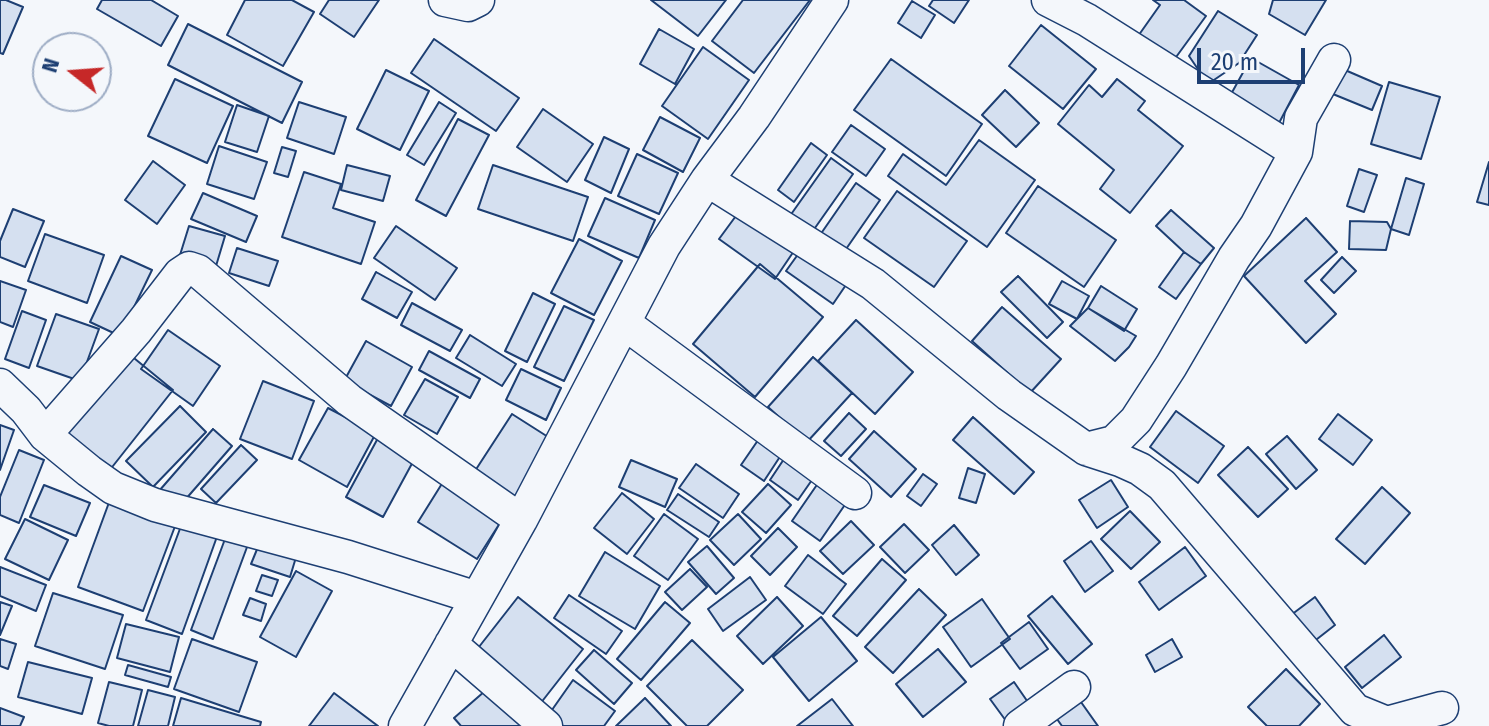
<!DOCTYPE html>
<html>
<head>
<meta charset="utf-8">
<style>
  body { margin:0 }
  #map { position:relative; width:1489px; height:726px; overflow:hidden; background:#f4f7fb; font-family:"Fira Sans Condensed",sans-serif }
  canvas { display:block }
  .north { position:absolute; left:32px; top:32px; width:80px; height:80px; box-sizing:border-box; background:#f4f7fb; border:2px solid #9eadc5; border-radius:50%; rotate:287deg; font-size:22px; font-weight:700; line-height:32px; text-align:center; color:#1d3f73 }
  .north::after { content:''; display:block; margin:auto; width:28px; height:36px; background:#c62828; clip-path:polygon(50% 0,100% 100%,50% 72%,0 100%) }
  .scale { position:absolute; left:1197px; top:48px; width:108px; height:36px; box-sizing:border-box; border:4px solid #1d3f73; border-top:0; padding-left:10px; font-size:24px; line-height:28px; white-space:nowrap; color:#1d3f73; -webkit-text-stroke:6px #f4f7fb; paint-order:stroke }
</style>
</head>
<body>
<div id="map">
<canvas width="1489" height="726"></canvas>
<div class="north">N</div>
<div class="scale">20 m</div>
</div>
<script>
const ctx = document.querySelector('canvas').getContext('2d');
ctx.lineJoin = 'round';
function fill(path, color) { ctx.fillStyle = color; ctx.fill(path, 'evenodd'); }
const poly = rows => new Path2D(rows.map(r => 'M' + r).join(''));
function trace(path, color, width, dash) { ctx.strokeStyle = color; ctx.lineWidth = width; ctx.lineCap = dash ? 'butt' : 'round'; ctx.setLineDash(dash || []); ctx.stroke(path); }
const building = poly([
  [0,0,6,0,23,7,3,54,0,53,0,0],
  [102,0,151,0,178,16,161,46,97,9,102,0],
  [245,0,292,0,314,12,283,66,227,35,245,0],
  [329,0,379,0,354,37,320,14,329,0],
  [651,0,726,0,698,36,651,0],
  [743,0,810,0,754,73,712,41,743,0],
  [933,0,969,0,954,23,929,6,933,0],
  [1153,0,1184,0,1206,16,1171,64,1136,39,1160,5,1153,0],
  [1273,0,1326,0,1305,35,1269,14,1273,0],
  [912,1,935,15,921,38,898,23,912,1],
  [1218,11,1257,35,1239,63,1208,84,1189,56,1218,11],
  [188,24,302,82,282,123,168,65,188,24],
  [1041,25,1096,69,1063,109,1009,66,1041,25],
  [659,29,694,49,675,84,640,64,659,29],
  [434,39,519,98,496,131,411,73,434,39],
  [703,47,749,80,708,139,662,106,703,47],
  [1251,58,1299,85,1279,123,1230,96,1251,58],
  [891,59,982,124,946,176,854,110,891,59],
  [1338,67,1382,86,1372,110,1328,92,1338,67],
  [386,70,429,91,400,150,357,129,386,70],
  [175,79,233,106,207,163,148,136,175,79],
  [1117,79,1145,101,1138,110,1183,146,1130,213,1100,189,1114,170,1058,124,1089,85,1102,97,1117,79],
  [1389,82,1440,97,1421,159,1371,144,1389,82],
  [1005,90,1039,123,1016,147,982,115,1005,90],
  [299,102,346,117,334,154,287,138,299,102],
  [439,102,456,113,424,165,407,155,439,102],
  [237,105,269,116,257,152,225,142,237,105],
  [543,109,593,144,567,182,517,147,543,109],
  [660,117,700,138,683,172,643,150,660,117],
  [458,119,489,135,446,216,416,200,458,119],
  [851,125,885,149,866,176,832,152,851,125],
  [604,137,629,149,611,193,585,180,604,137],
  [979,140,1035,180,987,247,888,176,903,154,946,185,979,140],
  [811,143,827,155,794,202,778,190,811,143],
  [219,146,267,162,254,199,207,184,219,146],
  [282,147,296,151,288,177,274,173,282,147],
  [637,154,678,173,659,214,618,196,637,154],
  [831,158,853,174,810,235,787,220,831,158],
  [153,161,185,185,157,224,125,200,153,161],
  [1489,162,1489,205,1477,202,1489,162],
  [347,165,390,176,383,201,341,190,347,165],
  [493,165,588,197,573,241,478,209,493,165],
  [1359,169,1377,175,1364,212,1347,206,1359,169],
  [304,172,341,184,333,208,375,222,361,264,282,237,304,172],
  [1406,178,1424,184,1409,235,1391,229,1406,178],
  [856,183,880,200,844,252,820,235,856,183],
  [1038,186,1116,240,1084,287,1006,233,1038,186],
  [897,191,967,241,934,287,864,238,897,191],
  [203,193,257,216,246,242,191,219,203,193],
  [605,198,655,220,639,258,588,236,605,198],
  [13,209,44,221,25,267,0,257,0,241,13,209],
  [741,209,796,248,775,279,719,239,741,209],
  [1171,210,1214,248,1201,264,1184,252,1156,226,1171,210],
  [1306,218,1337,252,1305,281,1336,314,1306,343,1244,276,1306,218],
  [1350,221,1387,222,1391,229,1386,250,1349,249,1350,221],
  [189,226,225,236,216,266,180,255,189,226],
  [396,226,457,268,435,300,374,258,396,226],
  [45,234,104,255,87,303,28,281,45,234],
  [579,239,622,261,594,315,551,293,579,239],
  [804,246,850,279,833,304,786,271,804,246],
  [237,248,278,261,269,286,229,273,237,248],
  [1184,252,1201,264,1176,299,1159,287,1184,252],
  [121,256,152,270,120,336,90,322,121,256],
  [1342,257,1356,271,1334,293,1321,280,1342,257],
  [760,264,823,317,755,397,693,344,760,264],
  [376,272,412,292,397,318,362,299,376,272],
  [1018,276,1063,322,1047,338,1001,292,1018,276],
  [0,281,26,290,13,327,0,322,0,281],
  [1062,281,1089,296,1077,319,1049,304,1062,281],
  [1101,286,1137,309,1124,331,1088,308,1101,286],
  [533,293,555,304,527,362,505,351,533,293],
  [412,303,462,330,450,351,401,325,412,303],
  [564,306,594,320,564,381,534,367,564,306],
  [1002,307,1061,359,1030,393,972,341,1002,307],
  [1088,308,1136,336,1129,347,1115,361,1070,326,1088,308],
  [22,311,46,320,29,368,5,359,22,311],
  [56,314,99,329,80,381,37,366,56,314],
  [856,320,913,372,875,414,818,361,856,320],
  [168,330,220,366,193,406,141,369,168,330],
  [470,335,516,364,502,386,456,358,470,335],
  [366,341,412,367,391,406,344,381,366,341],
  [429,351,480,379,470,398,419,370,429,351],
  [129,354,173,390,109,471,65,436,129,354],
  [813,357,852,393,807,442,768,407,813,357],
  [521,369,561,388,546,420,506,400,521,369],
  [425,379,458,397,437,434,404,415,425,379],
  [263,381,314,401,292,459,240,439,263,381],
  [180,406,206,432,153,487,126,461,180,406],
  [328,408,376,433,347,487,299,460,328,408],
  [1176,411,1224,446,1198,483,1150,447,1176,411],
  [849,413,866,429,841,456,824,441,849,413],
  [512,414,556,442,517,503,473,474,512,414],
  [1338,414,1372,440,1353,465,1319,439,1338,414],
  [973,417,1034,472,1014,494,953,440,973,417],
  [0,425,14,430,0,470,0,425],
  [213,429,232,446,178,508,159,491,213,429],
  [765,430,787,446,764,481,741,465,765,430],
  [874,431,916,469,891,497,849,459,874,431],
  [1287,436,1317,470,1296,489,1266,454,1287,436],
  [378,438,415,458,383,517,346,497,378,438],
  [241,445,257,460,216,503,201,489,241,445],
  [792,447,821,467,798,500,770,480,792,447],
  [1248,447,1288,489,1258,517,1218,475,1248,447],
  [19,450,44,460,19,523,0,515,0,497,19,450],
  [631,460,677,479,665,507,619,487,631,460],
  [696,464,739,494,723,518,679,488,696,464],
  [968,468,985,474,976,503,959,498,968,468],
  [448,474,507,512,477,559,418,522,448,474],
  [923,474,937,484,921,506,907,496,923,474],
  [823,476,851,496,820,541,792,521,823,476],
  [1111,480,1128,507,1097,528,1079,500,1111,480],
  [768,484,791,505,766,533,742,512,768,484],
  [44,485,90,503,76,536,30,517,44,485],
  [1382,487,1410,513,1365,564,1336,539,1382,487],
  [622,493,654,519,627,554,594,528,622,493],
  [678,494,719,522,709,537,667,510,678,494],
  [111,497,177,521,143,611,78,587,111,497],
  [1130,511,1160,542,1131,569,1101,539,1130,511],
  [664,514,698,539,668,580,634,556,664,514],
  [738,514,761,539,734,565,710,540,738,514],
  [184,518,219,531,182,634,146,620,184,518],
  [25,519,68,540,49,580,5,559,25,519],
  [851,521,874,545,843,574,820,551,851,521],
  [904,524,929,550,905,573,880,547,904,524],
  [954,525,979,555,956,575,932,545,954,525],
  [778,528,797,547,770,575,751,556,778,528],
  [228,531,250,539,213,639,191,630,228,531],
  [1091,541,1113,571,1085,592,1064,561,1091,541],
  [260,542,297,554,290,577,251,564,260,542],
  [707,546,734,578,716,594,688,562,707,546],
  [1185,547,1206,576,1159,610,1139,582,1185,547],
  [605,552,660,586,635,629,579,596,605,552],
  [808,555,846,584,823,614,785,586,808,555],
  [882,559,906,580,857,636,833,616,882,559],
  [0,567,46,585,36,611,0,596,0,567],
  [690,569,707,587,682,610,665,592,690,569],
  [296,571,332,591,296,657,260,637,296,571],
  [262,575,278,580,272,596,256,591,262,575],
  [750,577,766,600,723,631,708,609,750,577],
  [919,589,946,615,893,673,865,647,919,589],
  [53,593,123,615,105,669,35,646,53,593],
  [569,595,622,631,606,654,554,618,569,595],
  [1052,596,1092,644,1068,664,1028,616,1052,596],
  [518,597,583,649,540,704,475,652,518,597],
  [777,597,803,626,763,664,737,636,777,597],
  [1315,597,1335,625,1312,643,1291,615,1315,597],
  [250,598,266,604,261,621,243,615,250,598],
  [982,599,1010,639,971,667,943,627,982,599],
  [0,602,12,606,0,635,0,602],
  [665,602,690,623,641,680,617,659,665,602],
  [821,617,857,661,809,701,773,657,821,617],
  [1029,622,1048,649,1020,669,1001,643,1029,622],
  [126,624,179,637,170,672,117,658,126,624],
  [1384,635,1401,657,1362,688,1345,667,1384,635],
  [0,639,16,644,8,669,0,666,0,639],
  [192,639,257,662,239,712,174,689,192,639],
  [1172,639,1182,657,1155,672,1146,655,1172,639],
  [692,640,743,690,707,726,687,726,647,686,692,640],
  [938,649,966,682,923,717,896,684,938,649],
  [594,650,632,683,614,704,576,670,594,650],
  [28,662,92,678,82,714,18,697,28,662],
  [128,665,171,677,168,687,125,675,128,665],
  [1286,669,1320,704,1299,726,1267,726,1248,707,1286,669],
  [573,680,615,711,604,726,559,726,547,717,573,680],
  [109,682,142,690,133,726,109,726,98,723,109,682],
  [1014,682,1032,708,1009,725,990,699,1014,682],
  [493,684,530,726,461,726,454,718,493,684],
  [148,690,175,697,168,726,138,726,148,690],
  [334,693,378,726,309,726,334,693],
  [1076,695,1098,726,1062,726,1052,712,1076,695],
  [181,698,261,722,260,726,173,726,181,698],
  [645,698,671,726,616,726,645,698],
  [832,699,853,726,797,726,832,699],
  [0,708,24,717,20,726,0,726,0,708]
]);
fill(building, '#d5e0f0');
trace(building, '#1d3f73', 2);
const minor = poly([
  [445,0,468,5,478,0],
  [1048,0,1087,20,1296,152,1301,118,1334,60],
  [707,180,873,284,1009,395,1086,449,1120,460,1140,469,1162,485,1355,710,1387,723,1442,708],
  [624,323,855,493],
  [0,385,26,410,45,435,89,471,113,488,155,505,348,557,477,598],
  [45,435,136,331,180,274,189,268,198,271,349,400,521,520],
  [1086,449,1114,442,1136,420,1171,366,1234,258,1256,226,1296,152],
  [451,644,546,726],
  [405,726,521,520,664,246,707,180,754,117,832,0],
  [1020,726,1074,687]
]);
trace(minor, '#1d3f73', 35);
trace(minor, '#f4f7fb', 32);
</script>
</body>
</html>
